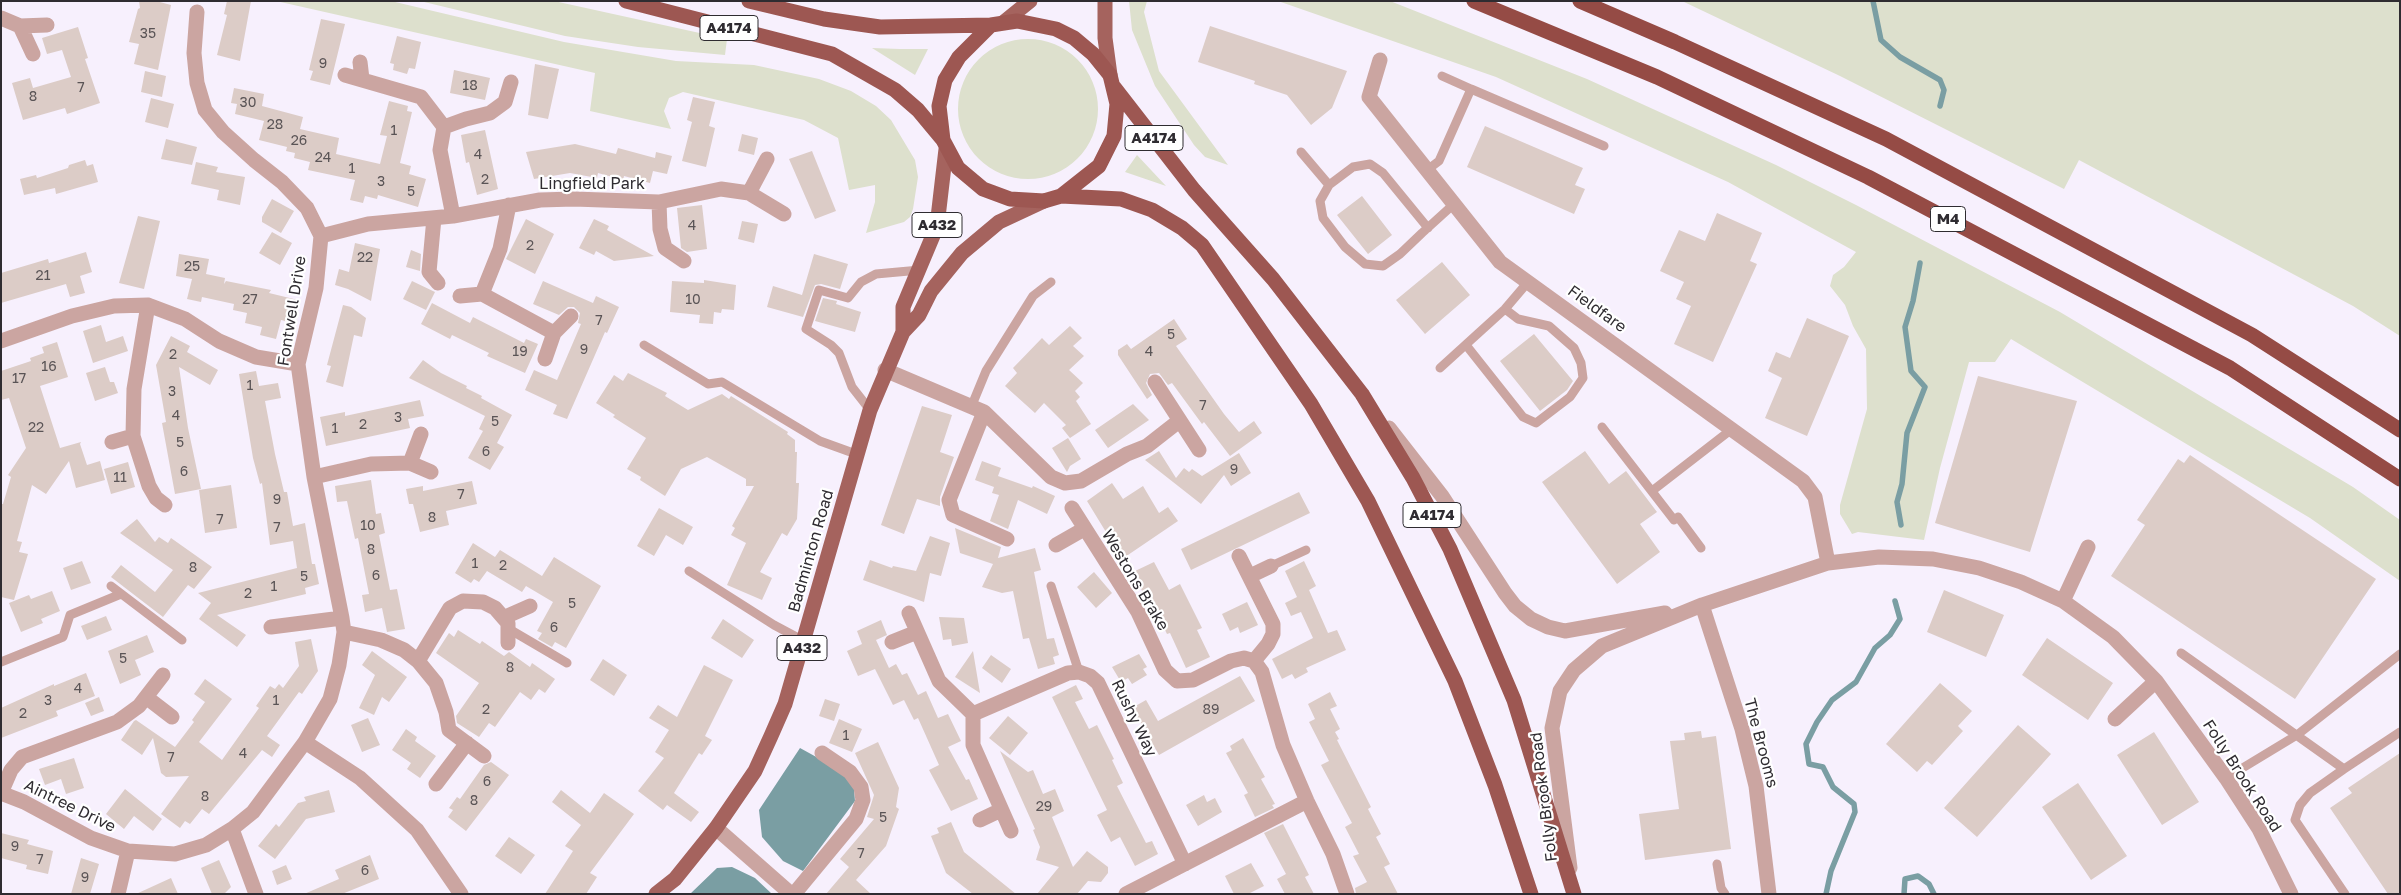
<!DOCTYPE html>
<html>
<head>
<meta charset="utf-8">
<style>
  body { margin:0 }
  #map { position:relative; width:2401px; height:895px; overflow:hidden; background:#f7f0fd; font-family:"Golos Text",sans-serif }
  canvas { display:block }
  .frame { position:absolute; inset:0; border:2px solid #2f2c31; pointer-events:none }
</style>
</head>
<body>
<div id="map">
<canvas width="2401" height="895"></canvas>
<div class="frame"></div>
</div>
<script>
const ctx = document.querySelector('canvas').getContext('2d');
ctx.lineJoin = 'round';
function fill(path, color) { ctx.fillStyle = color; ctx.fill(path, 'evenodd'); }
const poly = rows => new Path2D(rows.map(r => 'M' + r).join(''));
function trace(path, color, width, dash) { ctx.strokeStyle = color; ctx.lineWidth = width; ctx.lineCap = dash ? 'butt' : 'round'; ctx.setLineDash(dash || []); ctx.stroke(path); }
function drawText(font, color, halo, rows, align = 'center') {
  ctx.font = font + ' "Golos Text",sans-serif'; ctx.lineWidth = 4.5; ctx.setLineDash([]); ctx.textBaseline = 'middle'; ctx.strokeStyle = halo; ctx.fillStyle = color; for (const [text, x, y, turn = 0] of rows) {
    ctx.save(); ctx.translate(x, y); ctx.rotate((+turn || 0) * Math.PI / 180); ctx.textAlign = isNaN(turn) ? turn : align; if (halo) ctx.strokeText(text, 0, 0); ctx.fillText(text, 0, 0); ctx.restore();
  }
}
fill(poly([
  [276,1,391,1,564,42,676,61,754,65,819,79,851,91,876,106,891,120,915,160,918,177,913,209,910,217,904,222,866,233,875,202,875,185,849,190,838,138,804,120,683,92,669,98,664,111,671,129,590,111,595,73],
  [420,1,554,1,727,39,725,55,638,47,565,36],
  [1129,1,1147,1,1144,12,1159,71,1228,165,1205,157,1194,145,1155,86,1132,30],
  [1278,1,1390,1,1587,79,1776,165,1856,205,2060,312,2353,487,2400,520,2400,581,2310,518,2011,339,1995,362,1969,362,1940,468,1924,540,1858,532,1852,534,1840,514,1840,505,1867,409,1866,349,1853,326,1845,305,1830,286,1833,275,1844,267,1856,252,1728,182,1496,77],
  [1682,1,2400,1,2400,336,2353,306,2079,160,2064,189,1840,76],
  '958 109a70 70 0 1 1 140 0a70 70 0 1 1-140 0Z',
  [872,48,900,49,928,49,915,75],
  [1137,155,1166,186,1125,172]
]), '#dde0cd');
fill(poly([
  [800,748,840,770,854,789,855,801,803,871,783,861,762,837,759,810],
  [732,867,755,878,772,894,690,894,717,868]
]), '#7a9ea3');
trace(poly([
  [1873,1,1881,40,1900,57,1940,80,1944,90,1940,106],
  [1901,525,1897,502,1902,484,1907,433,1925,387,1911,371,1905,327,1913,301,1920,263],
  [1826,894,1831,871,1855,812,1854,804,1833,787,1823,767,1809,764,1806,744,1817,722,1832,700,1856,682,1875,648,1890,635,1900,619,1895,601],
  [1904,894,1905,879,1918,876,1929,884,1934,894]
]), '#7a9ea3', 5.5);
fill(poly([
  [139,1,156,1,171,5,158,70,134,64,139,44,129,42,138,9,140,8],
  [227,1,251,1,240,61,217,55,227,15,224,14],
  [321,19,345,24,330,85,310,80,313,71,309,70],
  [1210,26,1347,71,1332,108,1311,125,1287,95,1254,84,1255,81,1198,62],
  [78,27,88,58,85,59,100,103,67,114,65,108,23,120,12,83,30,78,33,88,71,77,62,50,47,54,42,38],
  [397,36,421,42,415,69,409,68,407,74,393,70,394,64,390,63],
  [535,64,559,69,548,119,528,115],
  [454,70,490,78,485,100,450,93],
  [145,71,166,76,162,97,141,92],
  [234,88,264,94,262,106,303,117,300,129,339,138,336,154,380,164,387,136,380,135,389,101,408,106,407,111,412,112,400,163,411,166,409,174,426,179,418,207,378,195,377,199,365,196,363,203,350,200,355,180,308,170,310,162,294,158,295,153,286,151,287,147,259,140,264,121,235,114,237,104,231,103],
  [693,97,715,102,709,126,715,128,706,167,682,161,692,122,687,120],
  [151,98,174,104,168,128,145,122],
  [1485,126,1583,168,1575,185,1585,189,1574,214,1467,167],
  [485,130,498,189,477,195,469,162,466,163,461,135],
  [742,134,758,138,754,155,738,151],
  [166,139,197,147,192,165,161,159],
  [575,144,616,154,618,148,655,158,656,152,672,156,667,174,653,171,650,183,624,176,623,180,598,173,597,178,570,173,534,179,526,152],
  [812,151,836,211,815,219,789,159],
  [85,160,87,166,93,164,98,182,56,194,55,188,24,195,20,179,36,175,37,178,68,168,69,165],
  [196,162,218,167,216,172,245,177,240,205,217,200,219,190,191,184],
  [1362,196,1392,235,1368,254,1337,215],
  [272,199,294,211,281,233,262,222,262,217],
  [702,205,707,249,687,252,681,248,677,208],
  [1717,213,1762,233,1750,261,1757,264,1713,362,1674,344,1691,306,1676,299,1684,282,1660,271,1679,230,1705,241],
  [138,216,160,221,144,289,119,283],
  [526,219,554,234,535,274,506,259],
  [594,219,609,226,607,230,654,256,614,261,596,251,594,255,579,248],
  [742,221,758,224,754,243,738,239],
  [272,232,292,243,280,265,259,253],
  [355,243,380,249,371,301,348,289,335,285,339,269,349,272],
  [411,250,421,254,420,271,406,267],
  [86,252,92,272,80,276,85,293,70,297,66,284,1,303,1,273,48,259,49,263],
  [179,254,209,259,206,274,225,278,224,284,226,281,271,290,269,293,298,300,293,323,281,320,276,339,260,335,262,327,245,323,247,313,233,310,234,304,202,297,201,302,187,299,192,279,176,276],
  [814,254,848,264,840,289,821,284,815,285,803,317,767,307,773,286,802,295],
  [1442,262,1470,295,1425,334,1396,300],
  [704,280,736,285,734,310,722,309,721,313,714,312,713,324,699,323,700,315,670,312,672,281,704,283],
  [412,281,435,292,426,310,403,299],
  [543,281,593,303,596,296,619,307,607,333,605,332,567,419,553,414,557,405,525,390,534,370,557,380,581,324,578,323,580,313,574,307,568,307,559,315,533,304],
  [823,298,837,301,836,304,861,312,855,332,815,321],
  [432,303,470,323,473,317,524,343,526,339,538,344,525,373,487,356,489,353,452,335,450,339,421,324],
  [343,305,351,307,366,318,362,337,354,335,343,387,326,382,331,366,327,365],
  [1807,318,1849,336,1807,436,1765,418,1782,378,1768,371,1776,352,1790,358],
  [1174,319,1187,339,1176,346,1224,414,1239,432,1254,421,1262,433,1230,456,1204,422,1202,424,1172,383,1168,385,1159,373,1150,374,1146,383,1152,395,1147,399,1118,355,1118,350,1127,344,1131,349],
  [101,325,106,342,123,336,128,351,93,363,83,331],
  [1070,326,1082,338,1073,346,1084,356,1069,370,1083,383,1075,391,1080,397,1076,401,1091,424,1070,438,1062,428,1066,425,1044,403,1035,413,1005,386,1017,373,1013,368,1042,338,1049,345],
  [1534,334,1573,381,1567,390,1540,411,1500,361],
  [171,336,190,346,187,352,218,370,210,385,179,367,188,428,201,489,175,494,162,423,166,422,156,365],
  [57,342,68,377,40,386,60,448,81,442,80,444,87,465,100,461,105,480,76,488,69,461,46,494,32,485,17,541,22,542,19,552,28,554,14,600,1,597,1,504,3,504,11,477,8,475,26,448,9,398,1,400,1,371,31,361,30,358,44,353,42,347],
  [423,360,441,373,467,386,466,388,482,396,481,398,512,415,497,443,504,447,490,470,468,458,483,431,479,429,485,416,409,378],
  [105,367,110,382,114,382,118,393,95,401,86,373],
  [256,371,259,386,278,383,281,398,265,401,275,454,284,492,287,492,293,526,305,523,312,564,315,564,319,584,305,588,306,594,217,615,246,635,237,647,199,619,211,603,198,593,297,568,293,541,270,545,262,483,260,484,253,458,239,374],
  [628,373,667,393,665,396,688,410,722,394,729,399,731,396,788,432,787,434,795,440,795,452,797,452,796,483,799,483,797,519,787,536,782,533,760,572,772,578,762,600,727,585,746,543,731,535,735,528,732,526,754,486,746,486,746,479,707,457,681,469,665,496,640,480,641,477,627,469,646,438,613,417,615,415,596,403,614,375,623,381],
  [1978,376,2077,401,2030,552,1935,523],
  [420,400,424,416,408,419,410,428,326,446,320,417,345,412,345,416],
  [1133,404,1149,420,1108,448,1095,430],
  [922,406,952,415,940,452,954,457,940,497,940,506,917,499,904,534,881,525],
  [1068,438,1081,459,1070,466,1067,472,1052,448],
  [1159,451,1176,478,1184,468,1189,472,1192,469,1202,476,1239,453,1251,473,1231,486,1224,475,1201,504,1145,460],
  [1585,451,1609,484,1626,471,1657,512,1640,524,1660,552,1617,584,1542,482],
  [2190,455,2376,579,2295,699,2111,576,2145,525,2137,520,2178,459,2184,463],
  [982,461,1001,468,998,476,1032,488,1033,486,1055,496,1047,514,1018,500,1008,529,990,521,999,495,992,493,994,487,975,480],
  [128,462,135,487,111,494,104,469],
  [371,480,376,514,381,513,385,533,379,535,390,590,397,589,405,629,387,632,382,608,365,612,362,595,369,594,358,538,355,539,347,501,337,502,335,486],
  [472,481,477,504,446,511,449,525,420,532,413,504,409,504,406,489,423,486,423,491],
  [1112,483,1123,499,1143,486,1159,513,1168,507,1178,521,1125,557,1123,553,1120,555,1087,501],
  [231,485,237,528,205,533,199,490],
  [1299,492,1310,513,1191,570,1181,549],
  [659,508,693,527,683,545,666,535,654,556,637,546],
  [137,519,155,542,159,537,168,543,171,538,212,567,194,589,188,585,163,617,111,577,121,565,155,592,173,570,120,533],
  [955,528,1001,547,998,558,1035,548,1041,570,1034,572,1047,639,1054,638,1059,655,1053,657,1055,664,1038,669,1029,638,1023,639,1013,591,1002,593,982,587,993,564,960,553],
  [930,536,950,543,941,576,930,573,924,602,863,580,870,560,892,568,893,566,916,571],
  [473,543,495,557,500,550,542,576,554,557,601,586,566,648,555,642,552,647,538,639,542,633,537,631,553,602,526,586,522,592,487,571,479,582,474,579,471,583,455,573],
  [82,561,91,583,71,590,63,568],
  [1304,561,1316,586,1309,590,1328,633,1337,630,1346,650,1306,668,1308,672,1295,679,1292,674,1282,679,1272,659,1313,638,1301,612,1291,616,1285,603,1297,597,1285,571],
  [1154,562,1169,590,1180,584,1202,628,1197,630,1210,657,1186,668,1170,633,1167,634,1148,596,1145,597,1133,572],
  [1094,572,1112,593,1096,608,1077,587],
  [1944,590,2004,615,1986,657,1927,632],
  [52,591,60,611,41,619,43,623,21,632,9,603,29,595,31,599],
  [1247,602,1258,625,1240,633,1238,627,1230,631,1222,614],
  [106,616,112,630,87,640,81,626],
  [939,617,964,618,968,643,952,646,951,639,943,640],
  [723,619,754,640,742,658,711,638],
  [881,620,887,635,876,640,889,668,896,664,902,675,907,673,918,695,926,691,938,718,948,714,961,741,948,747,966,780,969,779,978,799,951,811,929,770,939,765,918,718,914,720,904,700,893,705,875,669,858,676,847,651,862,644,857,631],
  [458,630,480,644,482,641,504,656,509,652,530,667,532,663,555,679,545,693,539,689,531,700,520,692,495,727,489,723,479,737,457,723,456,716,479,683,436,653,449,633,454,637],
  [147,635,154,652,135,660,141,675,120,684,108,651],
  [2047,638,2113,683,2088,720,2022,675],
  [311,639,318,671,302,694,299,692,267,736,280,745,272,757,262,750,209,814,202,809,190,824,185,821,180,828,161,814,189,776,166,777,161,773,153,738,142,755,121,740,134,721,136,720,175,747,194,722,192,720,205,702,194,694,205,679,232,699,199,742,222,760,259,708,256,706,270,686,275,689,279,684,283,688,299,666,295,642],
  [372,651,407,677,389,702,382,697,374,715,359,708,375,675,362,665],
  [973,651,980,693,955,677],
  [1139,654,1147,667,1143,669,1147,675,1132,684,1128,678,1121,682,1112,667],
  [991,655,1011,669,1002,683,982,668],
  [603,659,627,675,614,696,590,680],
  [704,665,733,680,705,736,712,740,702,755,699,753,674,793,699,812,691,822,667,805,663,810,638,791,664,758,655,752,669,730,649,718,658,705,677,717],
  [86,673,95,696,56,711,58,716,1,738,1,708,54,684,54,686],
  [1240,676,1255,701,1159,755,1132,708,1146,700,1158,721],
  [1940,683,1972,711,1958,726,1963,731,1932,765,1927,761,1917,772,1886,744],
  [1076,685,1083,699,1075,702,1089,729,1097,725,1114,759,1112,760,1123,783,1117,786,1146,843,1152,841,1158,854,1135,866,1120,837,1111,842,1097,815,1107,810,1052,697],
  [1330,692,1337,706,1330,709,1340,729,1335,732,1339,739,1337,740,1371,807,1368,809,1381,834,1376,837,1390,864,1384,867,1398,894,1356,894,1355,888,1367,882,1353,856,1359,854,1345,827,1352,823,1321,765,1329,761,1309,722,1315,719,1308,704],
  [99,697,104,711,91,716,85,703],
  [825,699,840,704,834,721,819,716],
  [1008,716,1028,733,1010,755,989,738],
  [368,718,380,745,362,752,351,725],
  [839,719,862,729,852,752,829,743],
  [2018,725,2051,754,1977,837,1944,808],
  [406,729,417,737,415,741,436,756,420,778,407,769,411,763,392,750],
  [1701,731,1702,738,1716,736,1731,849,1645,860,1639,814,1679,809,1670,741,1685,740,1684,733],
  [2154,732,2199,802,2162,825,2117,755],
  [1243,738,1265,777,1261,779,1275,804,1272,805,1274,808,1255,817,1244,795,1248,793,1226,753,1232,750,1230,746],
  [878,742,899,788,896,807,899,809,886,846,856,880,871,894,826,894,849,867,840,859,874,819,867,817,874,795,855,753],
  [1000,751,1028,772,1033,770,1043,794,1055,789,1064,811,1052,817,1073,867,1087,851,1108,867,1108,873,1101,882,1088,881,1077,894,1037,894,1059,867,1036,860,1040,847,1033,830,1035,829],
  [2400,753,2400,894,2388,894,2330,808,2352,793,2348,788],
  [74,758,84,788,66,794,61,779,45,785,39,769],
  [491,762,509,775,466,831,448,817,453,810,449,808,457,797,460,799,484,765],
  [2078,783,2127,856,2091,880,2042,807],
  [125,789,162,819,153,831,134,816,124,829,106,814],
  [329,790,335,812,306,819,275,859,258,846,276,824,279,827,298,803,306,801,304,797],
  [561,790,590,813,604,793,634,814,590,873,597,877,586,894,545,894,573,851,565,846,581,825,552,802],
  [1204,795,1207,802,1215,798,1222,812,1198,826,1186,805],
  [951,822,964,852,1016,894,973,894,946,873,931,836,939,833,937,828],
  [1283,824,1309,875,1305,877,1314,894,1285,894,1277,879,1286,874,1264,833],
  [1,833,29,840,27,844,53,851,48,874,26,869,27,865,1,858],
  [509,837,535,855,521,874,495,856],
  [370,855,379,879,342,894,304,894,339,879,335,870],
  [81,858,99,864,90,894,71,894],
  [219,860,231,887,224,894,212,894,201,868],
  [1251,863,1264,886,1248,894,1234,894,1225,876],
  [286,865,292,879,277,885,272,871],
  [171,878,178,894,136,894]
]), '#dcccc7');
trace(poly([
  [1442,76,1471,89],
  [1301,152,1329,185],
  [1427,170,1439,161,1471,89,1604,146],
  [1428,228,1383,173,1370,164,1353,167,1329,185,1320,201,1323,218,1345,247,1365,264,1383,266,1400,254,1422,233,1454,204],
  [644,345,708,384,722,382,820,441,856,454],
  [1466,345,1523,417,1536,423,1570,397,1583,378,1581,363,1574,348,1549,326,1518,319,1505,309],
  [1440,368,1505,309,1528,282],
  [972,405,986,371,1033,296,1051,282],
  [870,410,852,387,839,353,831,345,806,329,819,290,848,298,861,282,876,274,920,270],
  [1602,427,1674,520,1678,517,1701,548],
  [1652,491,1732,429],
  [1271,566,1306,550],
  [689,571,774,625,804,641],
  [111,586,182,640],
  [1051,586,1079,672],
  [509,629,567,663],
  [2181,653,2344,769,2400,732],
  [1,662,63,637,70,615,121,594],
  [2344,769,2310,793,2300,805,2295,820,2345,894],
  [2226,778,2297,735,2400,654],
  [1717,864,1721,888,1725,894]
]), '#cba5a1', 9);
trace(poly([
  [1,18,20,26,33,54],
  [20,26,47,25],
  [1380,60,1369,97,1500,262,1803,481,1815,497,1828,563],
  [360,62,362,79],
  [345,75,421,97,444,127,440,150,453,216],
  [444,127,466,119,490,113,505,102,511,82],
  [749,193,767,159],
  [659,202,660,229,665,248,684,261],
  [509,205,500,249,482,294,554,333],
  [434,218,429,272,438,283],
  [321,236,368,224,453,216,540,200,574,199,659,202,721,189,749,193,784,214],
  [460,296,482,294],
  [148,305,134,389,133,436,149,486,156,498,165,505],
  [1,341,72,316,114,306,148,305,185,319,219,341,256,357,298,364],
  [545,359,554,333,571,316],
  [885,370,984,412,1051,477,1065,483,1081,481,1127,454,1147,446,1179,421],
  [1155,382,1199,450],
  [984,412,949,500,953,515,1007,539],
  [1389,428,1442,496,1505,593,1515,606,1531,619,1548,627,1565,631,1665,613],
  [112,442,133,436],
  [410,463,421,434],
  [314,477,371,464,410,463,431,472],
  [1072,508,1138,612,1165,670,1177,681,1193,680,1231,661,1244,658,1254,661,1262,672,1283,745,1307,801,1333,854,1347,894],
  [1056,545,1084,529],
  [1239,556,1273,624,1273,634,1268,644,1254,661],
  [1250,576,1271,566],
  [2063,601,2088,547],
  [1702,605,1742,729,1756,786,1769,894],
  [909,613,939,681,973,714],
  [505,617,530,606],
  [271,627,342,618],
  [344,632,381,640,404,650,418,661,436,683,446,712,449,730,484,756],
  [892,642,917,632],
  [418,661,450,608,463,601,483,602,495,608,508,623,508,643],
  [163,675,139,706,117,722,22,757,11,770,1,793,24,802,91,838,128,851,175,854,206,845,232,829,253,812,305,742,330,699,339,665,344,632,342,618,314,477,298,364,316,288,321,236,307,208,282,182,254,160,223,132,205,110,197,83,194,53,197,12],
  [146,697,172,717],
  [2115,719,2156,681],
  [305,742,360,778,417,830,461,894],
  [436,784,467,743],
  [980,820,1001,810],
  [716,828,791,894],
  [232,829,256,894],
  [1011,831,973,745,973,714,1068,673,1079,672,1090,676,1098,683,1185,864],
  [1570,868,1552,728,1560,691,1574,670,1602,646,1702,605,1828,563,1879,557,1933,559,1979,568,2021,582,2063,601,2113,637,2156,681,2226,778,2259,829,2291,894],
  [118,894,128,851],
  [794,894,856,819,863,800,861,787,850,772,822,753],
  [1126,894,1307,801]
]), '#cba5a1', 15);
trace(poly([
  [1105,1,1105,38,1110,75],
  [1004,22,1030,1],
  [903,332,903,307,937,226,946,149],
  [656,894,675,879,716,828,755,771,771,736,785,704,870,410,903,332,919,315,931,291,962,253,999,222,1044,201]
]), '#a5635e', 15);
trace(poly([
  [626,1,832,54,895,90,918,110,943,140],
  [749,1,824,19,880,27,991,25],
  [1017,21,1056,29,1074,38,1093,54,1110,75,1117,104,1114,136,1099,166,1061,196,1044,201,1010,199,983,189,958,168,943,140,939,106,945,80,959,57,991,25,1017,21],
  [1114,87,1194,190,1273,279,1362,394,1413,478,1450,549,1514,700,1574,894],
  [1061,196,1121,199,1152,210,1182,228,1202,245,1311,404,1368,501,1455,681,1495,785,1531,894]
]), '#9d5752', 15);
trace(poly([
  [1474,1,1657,77,1868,177,2230,368,2400,479],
  [1580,1,1675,42,1886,139,2252,335,2400,430]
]), '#954b45', 15);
drawText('14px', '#5a5456', null, [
  ["35",148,34],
  ["9",323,64],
  ["18",470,86],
  ["7",81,88],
  ["8",33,97],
  ["30",248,103],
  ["28",275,125],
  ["1",394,131],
  ["26",299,141],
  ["4",478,155],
  ["24",323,158],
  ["1",352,169],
  ["2",485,180],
  ["3",381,182],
  ["5",411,192],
  ["4",692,226],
  ["2",530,246],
  ["22",365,258],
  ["25",192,267],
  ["21",43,276],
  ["27",250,300],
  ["10",693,300],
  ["7",599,321],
  ["5",1171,335],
  ["9",584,350],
  ["19",520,352],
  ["4",1149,352],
  ["2",173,355],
  ["16",49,367],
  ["17",19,379],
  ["1",250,386],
  ["3",172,392],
  ["7",1203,406],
  ["4",176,416],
  ["3",398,418],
  ["5",495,422],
  ["2",363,425],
  ["22",36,428],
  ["1",335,429],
  ["5",180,443],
  ["6",486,452],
  ["9",1234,470],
  ["6",184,472],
  ["11",120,478],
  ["7",461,495],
  ["9",277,500],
  ["8",432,518],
  ["7",220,520],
  ["10",368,526],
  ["7",277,528],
  ["8",371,550],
  ["1",475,564],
  ["2",503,566],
  ["8",193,568],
  ["6",376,576],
  ["5",304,577],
  ["1",274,587],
  ["2",248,594],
  ["5",572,604],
  ["6",554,628],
  ["5",123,659],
  ["8",510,668],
  ["4",78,689],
  ["3",48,701],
  ["1",276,701],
  ["2",486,710],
  ["89",1211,710],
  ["2",23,714],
  ["1",846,736],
  ["4",243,754],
  ["7",171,758],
  ["6",487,782],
  ["8",205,797],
  ["8",474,801],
  ["29",1044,807],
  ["5",883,818],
  ["9",15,847],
  ["7",861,854],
  ["7",40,860],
  ["6",365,871],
  ["9",85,878]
]);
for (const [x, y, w] of [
  [729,28,58],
  [1154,138,58],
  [1948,219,35],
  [937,225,50],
  [1432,515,58],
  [802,648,50]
]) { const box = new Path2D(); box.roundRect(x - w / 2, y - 12.5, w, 25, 4); ctx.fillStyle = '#fff'; ctx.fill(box); trace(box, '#2f2c31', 1); }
drawText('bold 15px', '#2f2c31', null, [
  ["A4174",729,28],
  ["A4174",1154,138],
  ["M4",1948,219],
  ["A432",937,225],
  ["A4174",1432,515],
  ["A432",802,648]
]);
drawText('16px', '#2f2c31', '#fff', [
  ["Lingfield Park",592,184],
  ["Fieldfare",1597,309,36],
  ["Fontwell Drive",292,311,-81],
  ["Badminton Road",811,551,-74],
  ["Westons Brake",1135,580,59],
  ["Rushy Way",1134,718,64],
  ["The Brooms",1761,743,75],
  ["Folly Brook Road",2242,776,57],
  ["Folly Brook Road",1544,797,-97],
  ["Aintree Drive",70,806,26]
]);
</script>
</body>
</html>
